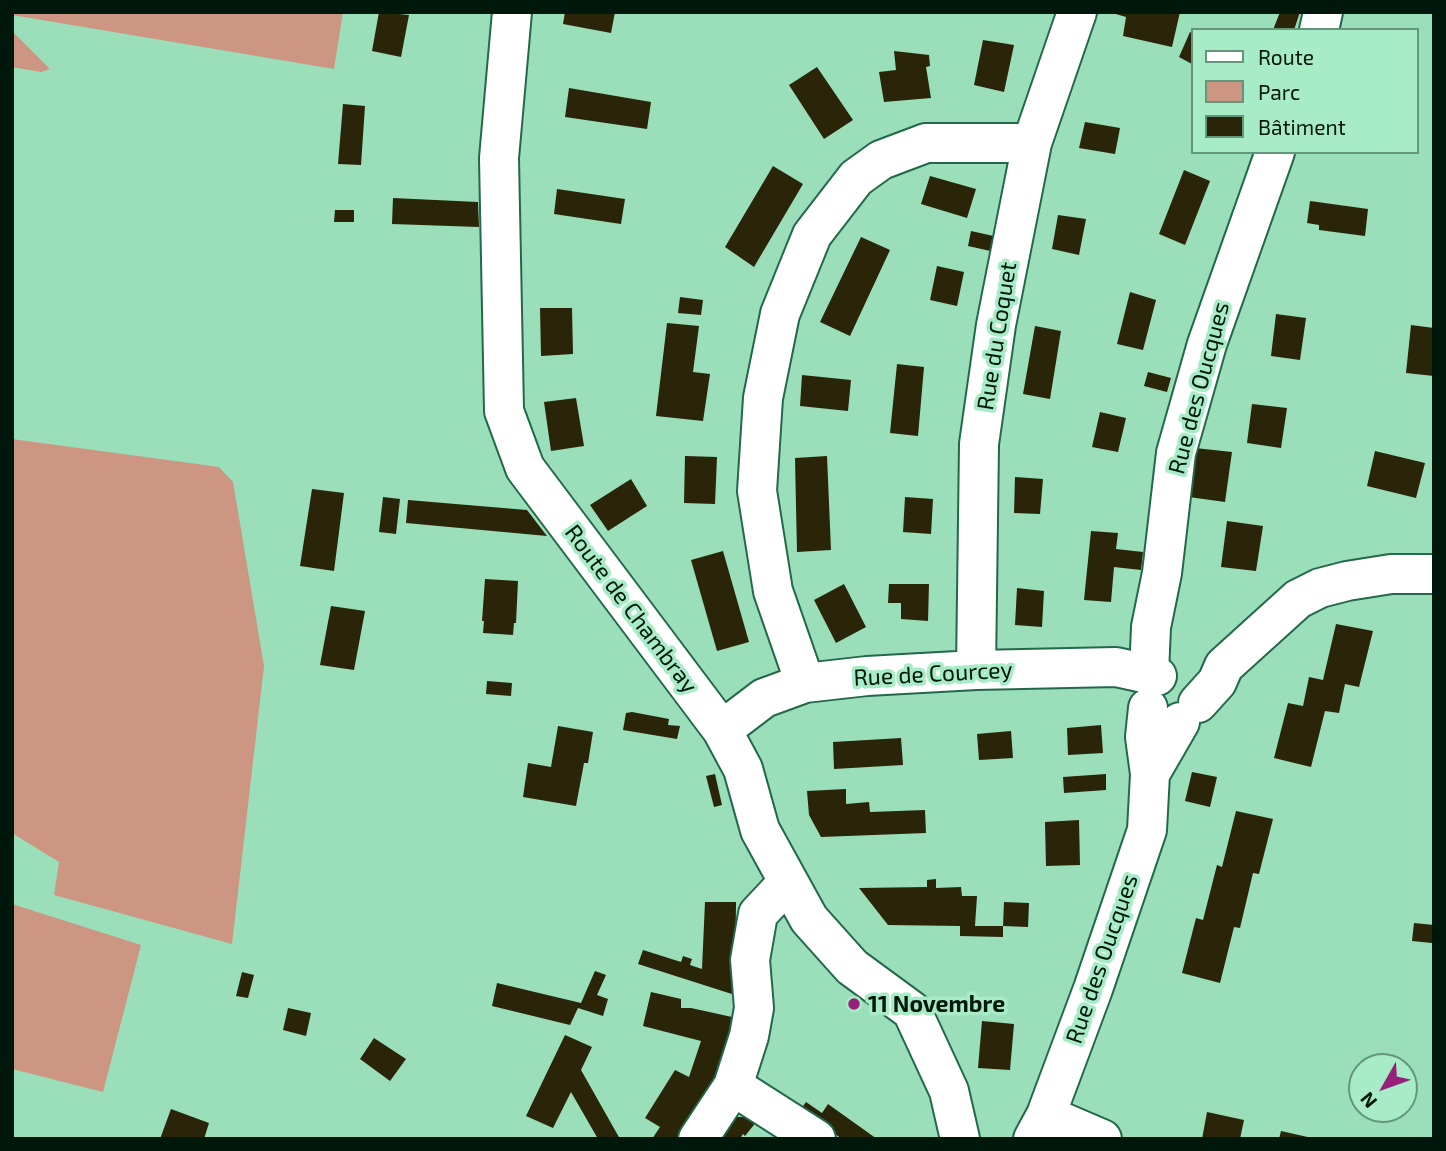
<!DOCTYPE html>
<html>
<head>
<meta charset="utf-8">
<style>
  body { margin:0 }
  #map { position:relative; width:1446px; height:1151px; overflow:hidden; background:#9adeba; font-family:"Exo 2",sans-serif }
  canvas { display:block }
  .frame { position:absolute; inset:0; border:14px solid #00170b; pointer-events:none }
  .legend { position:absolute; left:1191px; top:28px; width:228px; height:126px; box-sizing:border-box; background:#a7ebc7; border:2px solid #64967c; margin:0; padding:9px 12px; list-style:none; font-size:21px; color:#00170b }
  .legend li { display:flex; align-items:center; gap:14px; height:35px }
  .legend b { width:35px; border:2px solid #64967c }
  .north { position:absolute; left:1348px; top:1053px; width:70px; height:70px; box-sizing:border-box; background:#a7ebc7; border:2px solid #64967c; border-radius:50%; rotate:230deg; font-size:19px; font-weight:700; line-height:28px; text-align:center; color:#00170b }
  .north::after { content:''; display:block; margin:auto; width:24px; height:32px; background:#99207a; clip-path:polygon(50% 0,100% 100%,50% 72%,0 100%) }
</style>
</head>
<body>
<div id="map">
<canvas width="1446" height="1151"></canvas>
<div class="frame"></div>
<ul class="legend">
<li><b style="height:9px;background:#fff"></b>Route</li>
<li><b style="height:19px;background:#cc9683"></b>Parc</li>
<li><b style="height:19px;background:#2a2508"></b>Bâtiment</li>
</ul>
<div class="north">N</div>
</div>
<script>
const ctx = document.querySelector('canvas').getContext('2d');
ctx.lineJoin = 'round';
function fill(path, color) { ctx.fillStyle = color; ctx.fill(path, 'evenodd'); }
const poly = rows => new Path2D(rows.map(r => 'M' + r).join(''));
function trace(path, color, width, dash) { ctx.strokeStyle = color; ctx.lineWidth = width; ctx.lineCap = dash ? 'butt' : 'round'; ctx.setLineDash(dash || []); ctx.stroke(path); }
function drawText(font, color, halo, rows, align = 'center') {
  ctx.font = font + ' "Exo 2",sans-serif'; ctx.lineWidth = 7; ctx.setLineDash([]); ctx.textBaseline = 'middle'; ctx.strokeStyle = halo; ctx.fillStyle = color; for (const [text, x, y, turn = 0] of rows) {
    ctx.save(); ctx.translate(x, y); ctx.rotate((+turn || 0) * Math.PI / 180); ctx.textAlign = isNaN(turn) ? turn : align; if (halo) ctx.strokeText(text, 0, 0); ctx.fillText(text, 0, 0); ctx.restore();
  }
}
fill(poly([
  [12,12,343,12,334,69,12,15],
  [12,31,50,69,41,72,12,67],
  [12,439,219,467,233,482,264,666,232,944,54,895,59,862,12,833],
  [12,904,141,945,103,1092,12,1069]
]), '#cc9683');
fill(poly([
  [379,12,409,15,401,57,372,51],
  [565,12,615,12,611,33,563,24],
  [1109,12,1180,12,1172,47,1123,36,1126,17],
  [1280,12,1300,12,1294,30,1273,30],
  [1190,32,1192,33,1192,64,1179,57],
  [983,40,1014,45,1004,92,974,85],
  [894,51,929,55,930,66,926,67,931,98,884,102,879,72,896,70],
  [817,67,853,120,824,139,789,85],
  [569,88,651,102,647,129,565,117],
  [343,104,365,106,361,165,338,164],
  [1085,122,1120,128,1115,154,1079,148],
  [773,166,803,184,754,267,725,247],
  [1184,170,1210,181,1185,245,1159,234],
  [930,176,976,189,967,218,921,204],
  [557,189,625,199,621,224,554,214],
  [393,198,478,202,479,227,392,224],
  [1310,201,1368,209,1365,236,1319,230,1319,225,1307,223],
  [335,210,354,210,354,222,334,222],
  [1058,215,1086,219,1079,255,1052,249],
  [971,231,998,237,995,252,968,246],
  [861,237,890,250,850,336,820,322],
  [937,266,964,272,957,306,930,300],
  [1130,292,1156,300,1143,350,1117,344],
  [680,297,703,300,701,315,678,313],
  [540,308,572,308,573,354,541,356],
  [1276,314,1306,318,1300,360,1271,356],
  [667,323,699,326,693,372,710,374,703,421,656,416],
  [1411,325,1434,328,1434,376,1406,373],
  [1035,326,1061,331,1050,399,1023,394],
  [897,364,924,367,918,436,890,433],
  [1148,372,1171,378,1167,392,1144,386],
  [802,375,851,380,848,411,800,406],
  [576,398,584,446,551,451,544,402],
  [1252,404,1287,408,1281,448,1247,443],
  [1100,412,1126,418,1118,452,1092,447],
  [1195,448,1232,452,1225,502,1189,497],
  [1375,451,1425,463,1416,498,1367,486],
  [685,456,717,457,715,504,684,503],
  [827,456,831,550,797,552,795,458],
  [1015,477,1043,479,1040,514,1014,513],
  [631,479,647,506,608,531,590,505],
  [312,489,344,493,334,571,300,566],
  [383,497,400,499,396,534,379,532],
  [905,497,933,499,931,534,903,532],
  [408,500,527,510,547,536,406,523],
  [1227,521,1263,526,1256,571,1221,567],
  [1091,531,1118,533,1116,549,1143,552,1141,570,1114,567,1111,602,1084,600],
  [723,551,749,642,717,651,691,560],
  [485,579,518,581,516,623,514,623,513,635,483,633,484,621,482,621],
  [844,584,866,627,836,643,814,600],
  [889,584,929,584,928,621,901,619,901,603,888,603],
  [1017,588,1044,591,1042,627,1015,625],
  [331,606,365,611,354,670,320,665],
  [1336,624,1373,631,1359,687,1345,684,1339,713,1325,711,1311,767,1274,758,1288,703,1303,706,1309,677,1323,680],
  [487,681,512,683,511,696,486,694],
  [632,712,669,719,668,725,680,726,677,739,623,730,626,713],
  [1101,725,1103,753,1068,755,1067,728],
  [558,726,593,732,588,763,584,763,576,806,523,797,528,763,551,767],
  [1011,731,1013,758,979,760,977,734],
  [901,738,903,765,834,769,833,742],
  [1192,772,1217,777,1210,807,1185,801],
  [715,774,722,805,714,807,706,776],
  [1106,774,1106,790,1064,793,1063,777],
  [846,789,846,804,869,802,870,812,925,810,926,833,821,837,809,815,807,791],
  [1236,811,1273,819,1259,874,1253,873,1240,928,1234,927,1220,983,1182,973,1196,918,1203,920,1217,865,1222,867],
  [1079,820,1080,865,1046,866,1045,822],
  [936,879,936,888,961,887,962,896,977,896,975,926,1003,926,1003,937,960,936,960,926,888,925,859,888,927,887,927,880],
  [705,902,736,902,735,995,638,964,643,950,681,962,683,956,692,959,690,965,702,969],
  [1004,902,1029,903,1028,927,1003,926],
  [1414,923,1434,925,1432,943,1412,941],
  [595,971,606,975,597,995,608,999,603,1016,578,1008,570,1025,492,1006,497,983,581,1003],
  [242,972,254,975,248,998,236,996],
  [651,992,681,999,681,1008,691,1008,732,1017,719,1077,684,1139,652,1139,660,1127,645,1118,675,1070,689,1077,701,1041,643,1026],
  [288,1008,311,1013,306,1036,283,1030],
  [982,1021,1014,1024,1010,1070,978,1068],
  [565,1035,592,1047,581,1070,620,1139,598,1139,571,1092,553,1128,526,1116],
  [374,1038,406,1059,390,1081,360,1059],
  [806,1102,822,1113,828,1104,877,1139,842,1139,801,1109],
  [171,1109,209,1123,204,1139,160,1139],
  [1207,1112,1244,1120,1240,1139,1202,1139],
  [734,1117,746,1117,757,1121,745,1136,743,1134,740,1139,709,1139],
  [1281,1131,1312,1138,1312,1139,1279,1139]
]), '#2a2508');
const minor = poly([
  [512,12,499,158,504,411,525,468,722,730,743,769,760,830,809,919,852,967,912,1011,949,1091,960,1139],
  [1319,30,1323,12],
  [976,670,979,444,996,325,1032,143,1077,12],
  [1149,673,1151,627,1162,573,1176,453,1207,344,1275,152],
  [805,683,773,591,757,491,763,398,780,314,812,235,856,178,881,160,926,143,1032,143],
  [1198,703,1217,682,1224,666,1298,599,1320,588,1347,581,1391,574,1434,574],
  [722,730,764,698,805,683,867,676,976,670,1116,667,1157,676],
  [1150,774,1180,722],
  [733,1086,816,1139],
  [1046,1115,1102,1139],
  [698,1139,733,1086,749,1036,754,1008,750,960,758,914,788,882],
  [1033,1139,1046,1115,1093,989,1147,830,1150,774,1145,737,1148,708]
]);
trace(minor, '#236849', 42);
trace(minor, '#fff', 38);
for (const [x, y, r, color] of [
  [854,1004,7,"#99207a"]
]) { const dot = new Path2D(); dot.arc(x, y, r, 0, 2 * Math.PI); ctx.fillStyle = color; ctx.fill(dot); trace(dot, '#a7ebc7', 2.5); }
drawText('23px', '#00170b', '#a7ebc7', [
  ["Rue du Coquet",997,336,-81],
  ["Rue des Oucques",1199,388,-75],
  ["Route de Chambray",631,609,53],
  ["Rue de Courcey",933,674,-3],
  ["Rue des Oucques",1102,959,-71]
]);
drawText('bold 23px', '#00170b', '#a7ebc7', [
  ["11 Novembre",868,1004]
], 'left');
</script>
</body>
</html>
